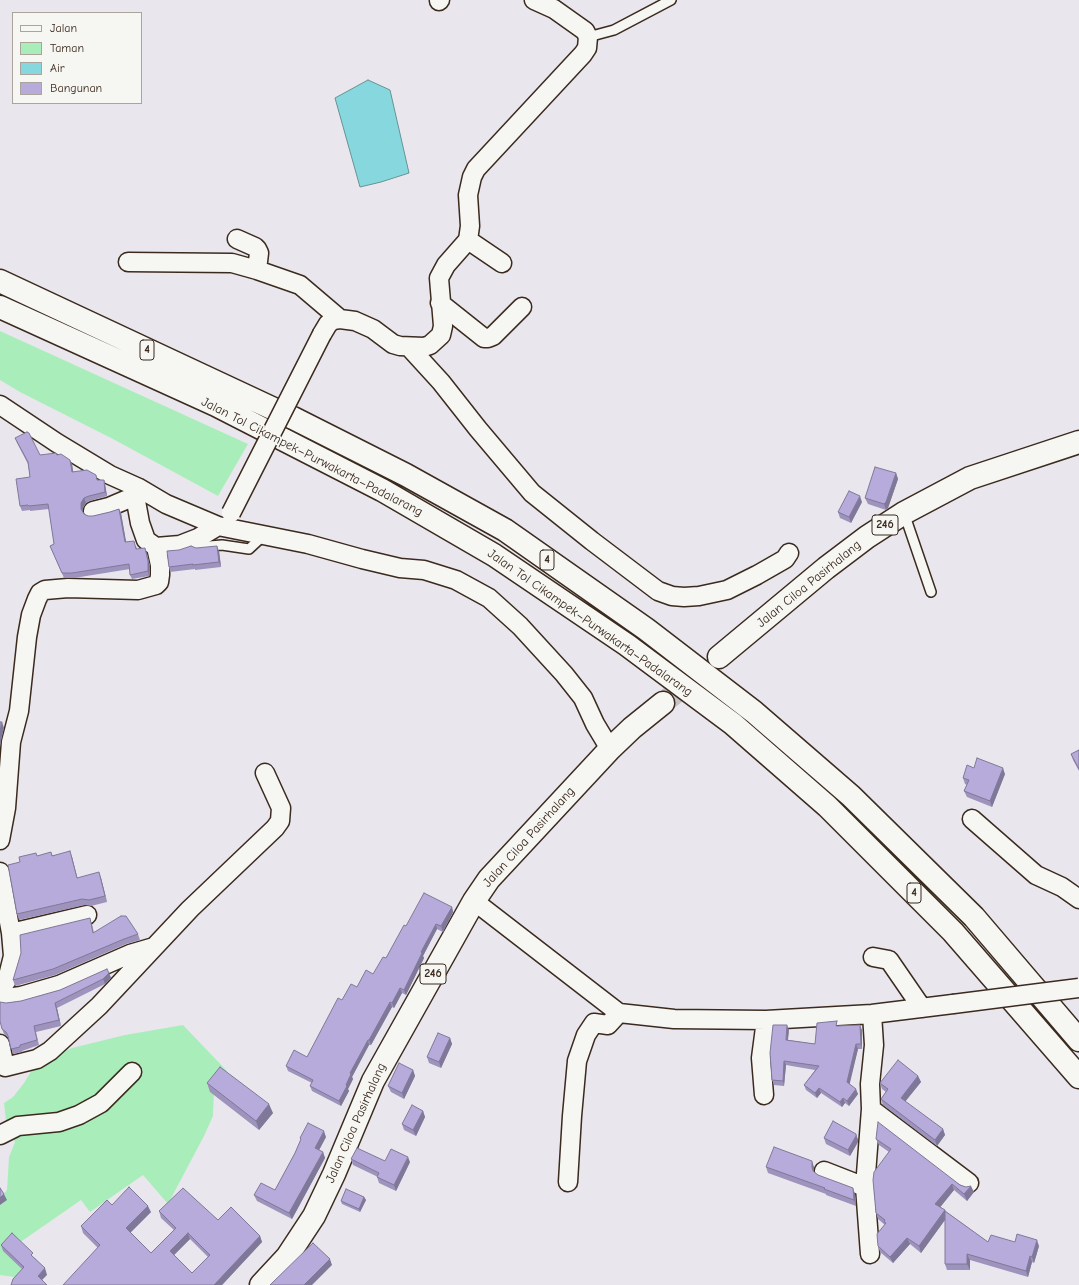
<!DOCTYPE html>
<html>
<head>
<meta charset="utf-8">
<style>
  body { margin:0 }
  #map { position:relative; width:1079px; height:1285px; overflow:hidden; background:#e9e7ed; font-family:"Comic Neue",sans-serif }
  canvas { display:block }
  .legend { position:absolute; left:12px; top:12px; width:130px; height:92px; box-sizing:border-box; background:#f6f6f2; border:1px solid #aba49d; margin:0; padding:5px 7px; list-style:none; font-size:12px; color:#3b2a1e }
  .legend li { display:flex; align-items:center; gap:8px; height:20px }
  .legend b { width:20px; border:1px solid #aba49d }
</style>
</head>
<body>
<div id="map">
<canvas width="1079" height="1285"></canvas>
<ul class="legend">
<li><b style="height:5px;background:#f6f6f2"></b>Jalan</li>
<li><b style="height:11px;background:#a9eeba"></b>Taman</li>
<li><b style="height:11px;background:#86d8de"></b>Air</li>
<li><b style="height:11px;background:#b7abdb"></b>Bangunan</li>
</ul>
</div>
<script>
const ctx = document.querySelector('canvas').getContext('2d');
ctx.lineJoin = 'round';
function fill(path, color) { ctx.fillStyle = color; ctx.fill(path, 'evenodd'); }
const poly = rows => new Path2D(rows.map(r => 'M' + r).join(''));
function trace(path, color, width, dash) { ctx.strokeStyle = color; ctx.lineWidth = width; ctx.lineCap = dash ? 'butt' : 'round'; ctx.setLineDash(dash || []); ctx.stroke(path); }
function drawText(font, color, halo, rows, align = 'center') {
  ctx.font = font + ' "Comic Neue",sans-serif'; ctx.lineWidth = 3.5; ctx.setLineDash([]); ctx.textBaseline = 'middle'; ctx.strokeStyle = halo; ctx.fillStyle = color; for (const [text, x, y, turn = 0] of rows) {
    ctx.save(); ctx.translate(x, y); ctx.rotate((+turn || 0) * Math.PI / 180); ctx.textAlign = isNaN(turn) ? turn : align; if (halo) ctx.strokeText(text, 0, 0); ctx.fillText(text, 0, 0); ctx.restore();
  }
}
fill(poly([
  [0,331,248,444,218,496,113,439,20,392,0,380],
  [183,1025,227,1071,214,1089,213,1116,204,1136,168,1204,143,1175,90,1212,81,1200,9,1250,24,1272,22,1278,0,1275,0,1198,7,1190,9,1157,15,1142,6,1121,4,1103,13,1097,24,1083,35,1065,72,1048,125,1035]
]), '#a9eeba');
const water = poly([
  [368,80,390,90,409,173,381,182,360,187,335,98,368,80]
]);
fill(water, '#86d8de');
trace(water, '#689291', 1);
trace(poly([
  [663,703,716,660]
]), '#c6c1c4', 22, [22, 11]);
const lane = poly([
  [588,37,614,30,671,0],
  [904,513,931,592],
  [197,547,222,545,249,549,264,535]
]);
const street = poly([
  [439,1,440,0],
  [237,239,255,247,257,249,259,253,257,270],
  [468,240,502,263],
  [128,262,232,263,257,270,300,285,340,319],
  [440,303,484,338,488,338,493,336,522,307],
  [322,334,328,324,333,320,340,319,355,321,373,329,393,344,400,346,424,347,430,345,441,335,443,326,439,278,446,265,468,240,470,226,468,195,472,177,476,169,583,54,587,48,588,37,585,31,554,9,534,0],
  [409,347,441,382,478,429,532,493,592,541,658,591,672,596,684,597,699,596,727,590,757,575,785,559,789,553],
  [0,405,57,443,110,475,139,488,166,504,218,526,308,544,362,559,400,568,424,570,456,580,489,598,520,626,564,674,583,698,595,724,610,749],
  [139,488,135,496,140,523,146,540,156,547,180,545,198,538,218,526],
  [93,511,109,507,135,496],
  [972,819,1036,875,1062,887,1079,899],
  [0,840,6,808,11,742,19,711,27,637,31,615,37,599,40,593,45,590,68,588,138,590,156,585,159,582,160,575,160,565,156,547],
  [0,872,11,933,13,956,7,980,0,990],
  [474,901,619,1013,674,1019,766,1020,872,1014,953,1004],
  [11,933,87,915],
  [873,957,889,960,922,1008],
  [0,996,7,998,21,996,59,985,130,954,154,947],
  [0,1044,5,1067,37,1059,50,1051,99,1006,190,909,275,828,280,821,281,808,265,773],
  [764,1095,761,1058,766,1020],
  [871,1109,969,1183],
  [0,1135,18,1126,59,1122,79,1115,101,1103,132,1072],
  [824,1171,865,1187],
  [568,1182,572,1116,577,1061,586,1035,594,1023,608,1025,619,1013],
  [870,1254,865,1187,871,1109,870,1084,874,1045,872,1014]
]);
const primary = poly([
  [719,657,826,568,867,537,904,513,970,478,1079,442],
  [261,1285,287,1257,314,1216,334,1174,373,1081,474,901,489,879,610,749,632,728,663,703]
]);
const highway = poly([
  [0,281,293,418,406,475,505,530,646,629,754,712,851,796,974,917,1079,1040],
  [0,307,216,405,382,490,494,555,627,645,733,724,827,806,953,932,1079,1077]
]);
trace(lane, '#3b2a1e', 12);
trace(street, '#3b2a1e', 21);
trace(primary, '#3b2a1e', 25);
trace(highway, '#3b2a1e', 25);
trace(lane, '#f6f6f2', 9);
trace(street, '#f6f6f2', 18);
trace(primary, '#f6f6f2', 22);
trace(highway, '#f6f6f2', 22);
const streetBridge = poly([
  [231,513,322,334],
  [953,1004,1079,988]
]);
trace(streetBridge, '#3b2a1e', 21, []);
trace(streetBridge, '#f6f6f2', 18);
fill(poly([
  [15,438,40,455,57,455,72,464,73,472,98,480,104,480,105,484,107,496,90,501,86,503,83,508,83,512,84,514,88,516,93,516,110,512,119,509,121,513,126,542,136,546,137,549,147,553,150,566,149,576,132,579,130,575,130,569,74,578,64,578,50,546,54,544,49,509,30,511,30,510,22,511,20,506,30,477,28,464,17,443],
  [896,473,898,479,888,508,886,510,868,504,865,498],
  [862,502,851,523,840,518,838,512],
  [196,548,219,551,221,567,195,570,195,569,170,572,169,567,179,550],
  [1079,750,1079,771,1073,760,1071,754],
  [974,768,1005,774,992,807,967,797,964,791,967,785,965,784,963,778],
  [52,855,72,857,77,878,101,878,107,902,91,906,85,905,19,920,17,914,20,862,37,856],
  [452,907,453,912,443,932,437,929,423,956,424,958,406,995,402,993,394,1008,392,1007,371,1045,369,1045,352,1077,353,1079,348,1089,349,1091,341,1106,312,1091,310,1086,312,1083,288,1071,286,1066,307,1057,342,1000,357,987,373,974,386,958,406,926],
  [92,924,94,933,138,934,140,940,126,944,55,975,15,986,13,980],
  [109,973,111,978,105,984,57,1008,61,1026,36,1032,39,1045,22,1051,22,1052,13,1054,9,1039,8,1037,4,1034,2,1029,6,1003,21,1001,60,990],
  [838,1026,862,1030,862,1049,858,1049,849,1084,858,1094,849,1106,845,1103,842,1107,821,1093,817,1098,806,1090,804,1085,815,1070,786,1065,784,1086,774,1085,772,1080,789,1030,788,1040,815,1044],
  [450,1038,452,1044,441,1068,429,1063,427,1057],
  [413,1070,415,1076,404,1099,391,1092,388,1086],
  [918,1076,921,1082,905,1102,943,1129,945,1135,937,1146,883,1105,881,1099,886,1092,882,1089,880,1083],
  [207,1083,273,1113,259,1130,210,1092],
  [423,1111,425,1117,416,1136,404,1130,402,1124],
  [856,1134,858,1140,858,1142,850,1156,826,1144,824,1138],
  [326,1137,319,1150,323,1152,325,1158,292,1219,257,1201,254,1195,275,1190,295,1153,301,1140,300,1138],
  [876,1139,974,1192,967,1201,954,1190,940,1207,945,1210,945,1211,988,1242,1015,1242,1039,1246,1034,1263,1032,1262,1028,1277,970,1260,970,1270,947,1270,945,1264,945,1220,921,1253,910,1244,893,1263,880,1252,878,1246,885,1225,878,1219,876,1213,889,1152,879,1145],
  [351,1159,385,1161,410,1162,396,1191,379,1183,377,1177,378,1177,353,1165],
  [766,1167,814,1167,814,1172,818,1175,855,1194,856,1206,826,1195,826,1194,768,1173],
  [364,1197,366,1200,360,1212,342,1204,341,1201],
  [112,1205,151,1212,130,1233,151,1253,174,1230,161,1218,159,1211,218,1220,260,1236,262,1242,222,1285,98,1248,83,1233,81,1226],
  [190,1239,208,1257,192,1273,174,1255],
  [1,1245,35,1258,47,1275,22,1269,3,1251]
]), '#9d93bc');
fill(poly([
  [70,460,72,464,74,477,72,472],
  [896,473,898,479,888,508,886,510,884,504],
  [104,480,105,484,107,496,105,492],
  [860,496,862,502,851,523,849,517],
  [84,498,86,503,83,508,83,514,81,509,81,503],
  [119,509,121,513,127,547,125,542],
  [217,546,219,551,221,567,219,562],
  [145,548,150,566,149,576,148,571],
  [2,722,4,728,0,746,0,731],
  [1003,768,1005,774,992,807,990,801],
  [70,851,72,857,79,884,77,878],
  [99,872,101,878,107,902,105,896],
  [452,907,453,912,443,932,441,926],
  [436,924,437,929,423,956,424,958,406,995,404,990,421,952],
  [109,973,111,978,105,984,103,979],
  [400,988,402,993,394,1008,392,1003],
  [390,1002,392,1007,371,1045,369,1040],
  [55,1003,57,1008,61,1026,59,1020],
  [787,1025,789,1030,787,1045,786,1040],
  [860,1025,862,1030,862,1049,861,1044],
  [450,1038,452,1044,441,1068,439,1062],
  [368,1040,369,1045,352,1077,353,1079,348,1089,349,1091,341,1106,339,1101,350,1073],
  [856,1044,858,1049,849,1087,847,1082],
  [784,1061,786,1065,784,1086,783,1081],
  [413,1070,415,1076,404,1099,402,1093],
  [918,1076,921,1082,903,1104,901,1098],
  [819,1088,821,1093,817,1098,815,1093],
  [856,1089,858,1094,849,1106,847,1101],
  [843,1098,845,1103,842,1107,840,1102],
  [269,1104,273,1113,259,1130,256,1121],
  [423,1111,425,1117,416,1136,413,1130],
  [943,1129,945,1135,937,1146,935,1140],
  [324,1131,326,1137,317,1154,315,1148],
  [856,1134,858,1140,858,1142,850,1156,848,1150],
  [323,1152,325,1158,292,1219,289,1213],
  [408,1157,410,1162,396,1191,394,1185],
  [812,1161,814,1167,814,1173,812,1167],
  [952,1184,954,1190,938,1210,935,1204],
  [971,1186,974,1192,967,1201,964,1194],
  [853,1188,855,1194,856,1206,854,1200],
  [4,1194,7,1200,0,1205,0,1198],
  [364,1197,366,1200,360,1212,359,1209],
  [148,1206,151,1212,128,1235,126,1228],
  [945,1210,947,1217,921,1253,919,1246],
  [188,1233,190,1239,172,1257,170,1251],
  [260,1236,262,1242,222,1285,214,1285],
  [907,1238,910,1244,893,1263,890,1257],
  [1037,1240,1039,1246,1034,1263,1032,1257],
  [967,1254,970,1260,970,1270,967,1264],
  [1030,1256,1032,1262,1028,1277,1026,1271],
  [330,1259,332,1265,312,1285,304,1285],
  [45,1268,47,1275,40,1282,38,1276]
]), '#807899');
const building = poly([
  [27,432,29,433,40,455,56,453,57,455,61,454,70,460,72,472,87,470,96,475,97,480,104,480,105,492,89,496,84,498,81,503,81,509,84,514,88,516,93,516,110,512,119,509,125,542,134,541,136,549,145,548,148,561,148,571,130,575,129,564,72,573,62,573,50,546,54,544,48,504,29,506,28,505,20,506,16,479,30,477,28,462,15,438,27,432],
  [875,467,896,473,886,502,884,504,865,498,875,467],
  [849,491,860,496,849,517,838,512,849,491],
  [191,546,196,548,217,546,219,562,193,565,193,564,169,567,167,551,179,550,191,546],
  [0,722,2,722,0,731,0,722],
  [1079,750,1079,769,1071,754,1079,750],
  [977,758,1003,768,990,801,964,791,969,780,963,778,967,765,974,768,977,758],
  [70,851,77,878,99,872,105,896,89,900,82,899,17,914,8,865,20,862,19,857,36,853,37,856,51,852,52,856,70,851],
  [424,893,452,907,441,926,436,924,421,952,422,953,404,990,400,988,392,1003,390,1002,369,1040,368,1040,350,1073,351,1074,346,1085,347,1086,339,1101,310,1086,313,1080,286,1066,294,1050,307,1057,338,998,342,1000,351,984,357,987,366,970,373,974,383,957,386,958,404,925,406,926,424,893],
  [121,916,126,916,138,934,124,939,53,969,13,980,21,953,20,935,90,918,93,933,121,916],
  [107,969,109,973,103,979,55,1003,59,1020,34,1026,37,1040,20,1045,20,1047,11,1049,8,1036,6,1032,2,1029,0,1021,0,1002,6,1003,21,1001,60,990,107,969],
  [837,1021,836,1026,860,1025,861,1044,856,1044,847,1082,856,1089,847,1101,843,1098,840,1102,819,1088,815,1093,804,1085,819,1066,784,1061,783,1081,772,1080,770,1053,773,1025,787,1025,786,1040,815,1044,817,1023,837,1021],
  [438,1033,450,1038,439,1062,427,1057,438,1033],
  [898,1060,918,1076,901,1098,943,1129,935,1140,881,1099,888,1089,880,1083,898,1060],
  [399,1063,413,1070,402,1093,388,1086,399,1063],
  [220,1067,269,1104,256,1121,207,1083,220,1067],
  [412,1105,423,1111,413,1130,402,1124,412,1105],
  [833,1121,856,1134,856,1136,848,1150,824,1138,833,1121],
  [878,1122,960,1185,966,1187,971,1186,964,1194,952,1184,935,1204,945,1210,919,1246,907,1238,890,1257,878,1246,877,1234,886,1223,884,1222,885,1220,876,1213,873,1180,874,1172,891,1149,876,1139,878,1122],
  [308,1123,324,1131,315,1148,323,1152,289,1213,254,1195,261,1183,275,1190,295,1153,301,1139,300,1138,308,1123],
  [774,1147,812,1161,812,1167,813,1171,818,1175,853,1188,854,1200,824,1189,825,1188,766,1167,774,1147],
  [357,1148,385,1161,391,1149,408,1157,394,1185,377,1177,379,1173,351,1159,357,1148],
  [129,1187,148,1206,126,1228,151,1253,176,1228,159,1211,183,1188,218,1220,231,1207,260,1236,214,1285,63,1285,100,1245,81,1226,107,1200,112,1205,129,1187],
  [188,1233,210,1255,192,1273,170,1251,188,1233],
  [0,1188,4,1194,0,1198,0,1188],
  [346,1189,364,1197,359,1209,341,1201,346,1189],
  [945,1211,988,1242,991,1235,1015,1242,1017,1234,1037,1240,1032,1257,1030,1256,1026,1271,967,1254,967,1264,945,1264,945,1211],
  [12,1233,33,1253,31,1255,45,1268,38,1276,47,1285,11,1285,13,1279,24,1267,1,1245,12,1233],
  [313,1243,330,1259,304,1285,270,1285,313,1243]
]);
fill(building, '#b7abdb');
trace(building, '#807899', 1);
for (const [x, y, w] of [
  [147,350,14],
  [885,525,26],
  [547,560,14],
  [914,893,14],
  [433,974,26]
]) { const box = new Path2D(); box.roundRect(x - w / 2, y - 10, w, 20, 3); ctx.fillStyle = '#f6f6f2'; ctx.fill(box); trace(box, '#3b2a1e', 1); }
drawText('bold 12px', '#3b2a1e', null, [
  ["4",147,350],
  ["246",885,525],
  ["4",547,560],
  ["4",914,893],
  ["246",433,974]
]);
drawText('13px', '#3b2a1e', '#f6f6f2', [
  ["Jalan Tol Cikampek–Purwakarta–Padalarang",312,457,27],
  ["Jalan Ciloa Pasirhalang",809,584,-39],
  ["Jalan Tol Cikampek–Purwakarta–Padalarang",590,623,35],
  ["Jalan Ciloa Pasirhalang",529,837,-48],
  ["Jalan Ciloa Pasirhalang",356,1123,-66]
]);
</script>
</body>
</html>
